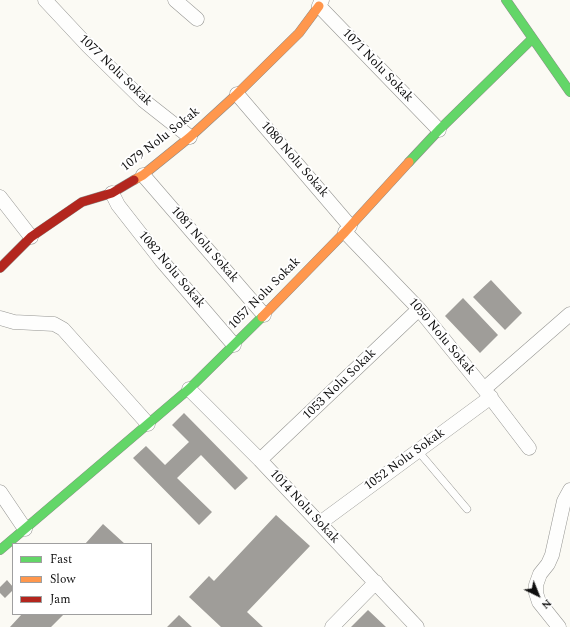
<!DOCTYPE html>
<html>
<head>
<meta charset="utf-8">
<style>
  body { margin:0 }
  #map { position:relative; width:570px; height:627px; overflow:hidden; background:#fbfaf4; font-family:Spectral,serif }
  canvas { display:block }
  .legend { position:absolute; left:12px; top:543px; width:140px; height:72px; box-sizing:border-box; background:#fff; border:1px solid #9f9f9f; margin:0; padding:5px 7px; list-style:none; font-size:12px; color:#0f0f0f }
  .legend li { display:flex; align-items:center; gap:8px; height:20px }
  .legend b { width:20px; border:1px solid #9f9f9f }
  .north { position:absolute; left:518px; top:575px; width:40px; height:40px; -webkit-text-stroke:3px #fff; paint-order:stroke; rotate:137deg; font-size:11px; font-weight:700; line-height:16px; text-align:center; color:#0f0f0f }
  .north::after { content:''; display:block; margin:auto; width:14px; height:18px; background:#0f0f0f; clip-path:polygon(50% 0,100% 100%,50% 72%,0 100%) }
</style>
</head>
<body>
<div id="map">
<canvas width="570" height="627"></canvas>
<ul class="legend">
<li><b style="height:5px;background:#63d668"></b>Fast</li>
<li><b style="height:5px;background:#ff974d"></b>Slow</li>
<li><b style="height:5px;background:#b3261e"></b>Jam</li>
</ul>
<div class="north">N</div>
</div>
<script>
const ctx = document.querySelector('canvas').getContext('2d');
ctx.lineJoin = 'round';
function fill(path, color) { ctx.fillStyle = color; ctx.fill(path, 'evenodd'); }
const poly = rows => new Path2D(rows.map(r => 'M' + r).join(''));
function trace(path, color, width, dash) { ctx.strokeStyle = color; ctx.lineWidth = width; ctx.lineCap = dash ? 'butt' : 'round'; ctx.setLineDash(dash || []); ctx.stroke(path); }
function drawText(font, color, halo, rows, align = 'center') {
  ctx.font = font + ' Spectral,serif'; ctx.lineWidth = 4; ctx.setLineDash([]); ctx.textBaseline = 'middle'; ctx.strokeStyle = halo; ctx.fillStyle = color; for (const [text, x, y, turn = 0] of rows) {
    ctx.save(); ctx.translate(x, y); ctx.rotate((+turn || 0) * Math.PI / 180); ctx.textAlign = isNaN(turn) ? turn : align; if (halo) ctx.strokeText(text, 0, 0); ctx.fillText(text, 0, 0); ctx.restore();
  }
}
fill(poly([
  [491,280,522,313,505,330,473,297],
  [463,298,498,335,480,353,445,316],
  [184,413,248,478,235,490,201,455,177,478,212,512,199,525,133,458,146,446,165,465,189,442,172,425],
  [276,515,310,546,247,612,263,627,221,627,189,597,209,576,214,581],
  [103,524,125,544,85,544],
  [7,580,13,587,13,590,5,598,0,593,0,587],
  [368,610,386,627,351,627],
  [22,614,64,614,51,627,10,627],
  [179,615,192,627,167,627]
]), '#9f9d99');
const lane = poly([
  [418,451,467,509]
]);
const street = poly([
  [45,0,88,46,143,100,190,137],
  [175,0,197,19],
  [322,0,319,6,439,130],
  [237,94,350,226],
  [143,175,264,315],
  [112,193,118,205,161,260,234,345],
  [0,197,31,237],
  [345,232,419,309,484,389,529,448],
  [0,318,14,322,54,324,63,329,148,424],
  [189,389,260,460,417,627],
  [484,389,570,314],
  [260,460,419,309],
  [0,492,25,529],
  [320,523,491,397],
  [332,627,376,582],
  [559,627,539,602,536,593,536,585,540,574,548,564,552,555,564,501,570,490]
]);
const fast = poly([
  [506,0,570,92],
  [409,162,439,130,532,39],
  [0,550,189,389,262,317]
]);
const slow = poly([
  [134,180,143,175,190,137,237,94,299,33,319,6],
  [262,317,345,232,409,162]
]);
const jam = poly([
  [0,268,31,237,82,202,112,193,134,180]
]);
trace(lane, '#959592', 8);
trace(street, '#959592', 15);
trace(fast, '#8c8b89', 10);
trace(slow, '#8c8b89', 10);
trace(jam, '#8c8b89', 10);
trace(lane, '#fefefd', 7);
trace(street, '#fefefd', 14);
trace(fast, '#63d668', 9);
trace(slow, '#ff974d', 9);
trace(jam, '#b3261e', 9);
drawText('13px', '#0f0f0f', '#fff', [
  ["1071 Nolu Sokak",377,66,46],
  ["1077 Nolu Sokak",115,71,44],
  ["1079 Nolu Sokak",161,140,-38],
  ["1080 Nolu Sokak",294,160,49],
  ["1081 Nolu Sokak",204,245,49],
  ["1082 Nolu Sokak",171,270,50],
  ["1057 Nolu Sokak",265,294,-45],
  ["1050 Nolu Sokak",441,337,50],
  ["1053 Nolu Sokak",340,385,-44],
  ["1052 Nolu Sokak",405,460,-36],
  ["1014 Nolu Sokak",304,507,47]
]);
</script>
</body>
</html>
